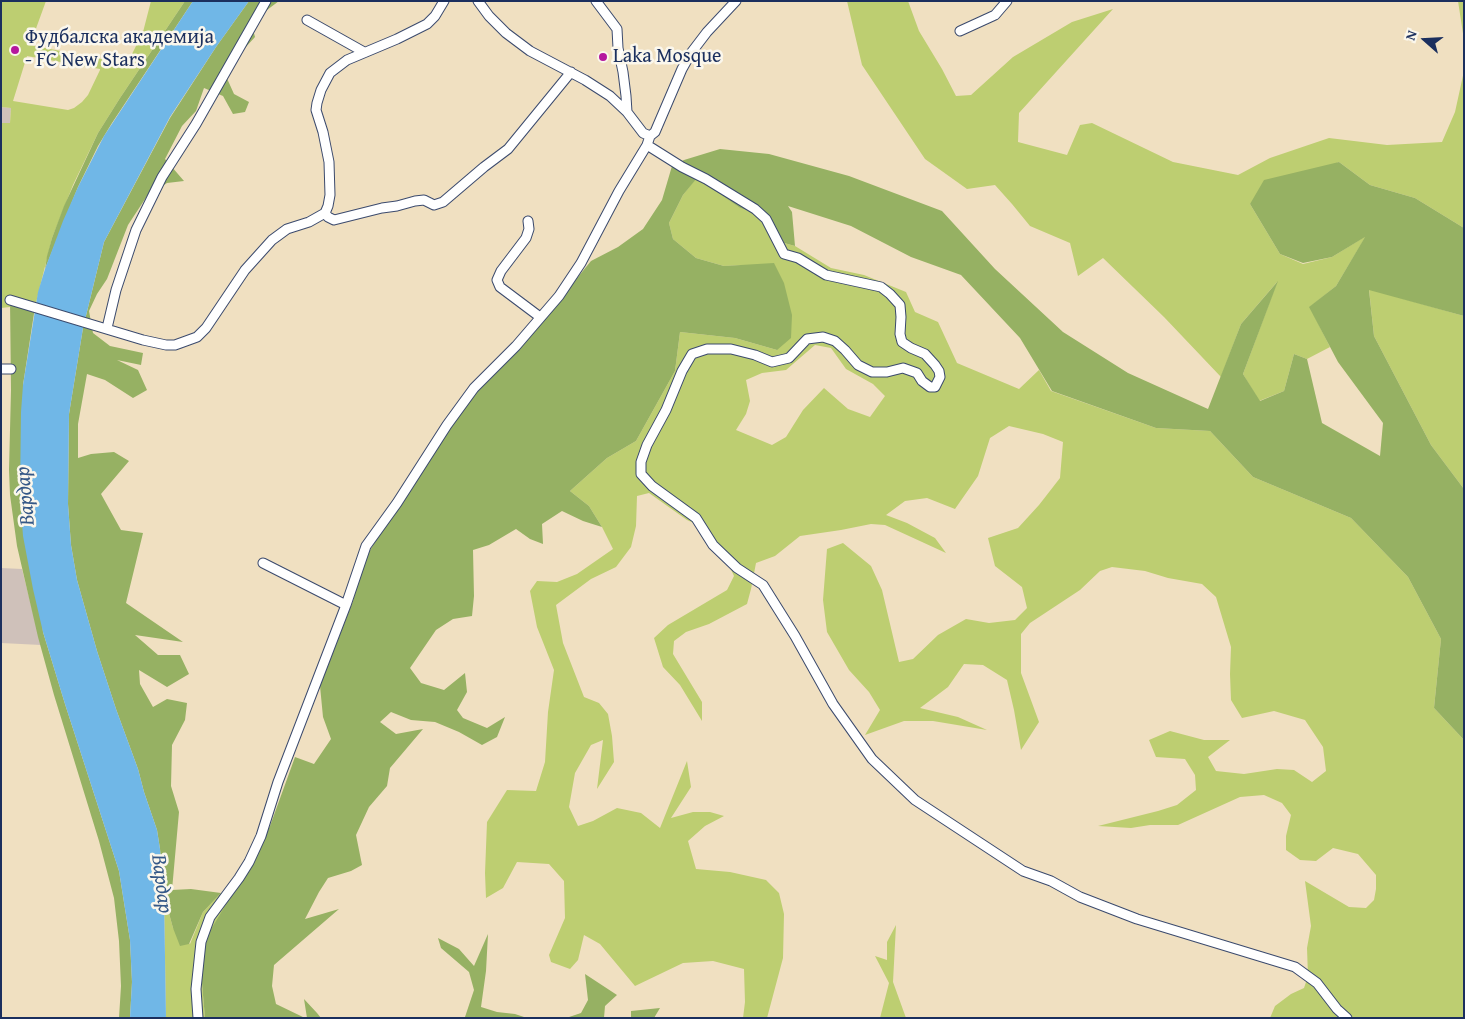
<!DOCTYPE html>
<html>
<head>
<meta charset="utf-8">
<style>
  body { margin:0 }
  #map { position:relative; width:1465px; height:1019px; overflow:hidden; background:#f0e0c1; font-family:"Gentium Book Plus",serif }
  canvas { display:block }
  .frame { position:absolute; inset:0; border:2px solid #1b2f5e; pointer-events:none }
  .north { position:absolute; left:1400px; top:15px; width:50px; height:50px; -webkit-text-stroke:4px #fbf7ec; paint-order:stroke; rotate:289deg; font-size:14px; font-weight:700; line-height:20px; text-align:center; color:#1b2f5e }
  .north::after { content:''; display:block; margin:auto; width:18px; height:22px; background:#1b2f5e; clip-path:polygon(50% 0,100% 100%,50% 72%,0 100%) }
</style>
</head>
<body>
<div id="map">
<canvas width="1465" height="1019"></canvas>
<div class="frame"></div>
<div class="north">N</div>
</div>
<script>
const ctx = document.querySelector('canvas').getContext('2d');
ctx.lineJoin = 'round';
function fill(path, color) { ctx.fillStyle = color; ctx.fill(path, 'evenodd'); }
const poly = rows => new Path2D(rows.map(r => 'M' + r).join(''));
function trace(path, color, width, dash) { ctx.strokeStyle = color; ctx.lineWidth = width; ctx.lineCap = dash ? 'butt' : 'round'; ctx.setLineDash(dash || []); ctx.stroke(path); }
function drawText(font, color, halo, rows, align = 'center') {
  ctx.font = font + ' "Gentium Book Plus",serif'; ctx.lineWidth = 5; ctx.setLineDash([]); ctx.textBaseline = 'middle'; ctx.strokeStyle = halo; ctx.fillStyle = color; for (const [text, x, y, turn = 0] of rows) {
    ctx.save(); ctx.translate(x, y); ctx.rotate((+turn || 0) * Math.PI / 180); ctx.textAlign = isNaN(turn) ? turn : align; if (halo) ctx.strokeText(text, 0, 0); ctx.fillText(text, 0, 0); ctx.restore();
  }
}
fill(poly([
  [1,107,11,108,10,123,1,123],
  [1,568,22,569,41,645,1,643]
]), '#cfc1ba');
fill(poly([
  [1,1,46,1,30,45,127,64,143,32,151,1,185,1,120,98,98,133,73,185,52,238,35,307,10,301,10,307,1,308,1,123,10,123,11,108,1,107],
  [27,56,100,69,100,70,88,95,82,102,74,108,68,110,13,101],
  [847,1,908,1,919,31,942,69,956,96,971,95,1013,57,1072,22,1113,9,1019,113,1018,142,1067,155,1080,125,1092,123,1173,162,1238,175,1270,158,1329,138,1387,145,1442,142,1455,112,1464,71,1464,228,1415,198,1370,185,1339,162,1250,204,1280,254,1303,264,1332,257,1366,236,1336,286,1310,307,1330,347,1307,359,1294,354,1284,391,1259,401,1243,374,1277,282,1241,324,1221,377,1164,317,1103,258,1078,276,1070,243,1030,226,1012,204,995,185,967,189,925,159,862,65],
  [1458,1,1464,1,1464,40],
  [697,177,740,208,770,218,784,243,795,246,831,268,864,275,906,292,915,312,938,322,957,363,1019,389,1039,370,1051,391,1156,428,1210,431,1253,477,1351,518,1408,577,1441,639,1434,708,1464,740,1464,1018,1270,1018,1275,1006,1291,994,1304,988,1308,976,1307,948,1311,926,1305,881,1349,907,1366,908,1374,900,1376,889,1376,875,1358,854,1333,848,1316,861,1300,860,1286,850,1286,836,1291,815,1282,803,1264,795,1240,797,1178,825,1150,825,1131,828,1098,826,1158,811,1177,805,1196,790,1195,775,1185,759,1156,757,1149,740,1170,731,1204,740,1230,740,1208,757,1216,771,1244,774,1277,769,1294,770,1312,782,1326,771,1323,747,1305,720,1274,711,1242,718,1231,700,1230,674,1231,647,1216,597,1202,584,1168,578,1145,571,1112,567,1100,571,1080,590,1030,623,1021,634,1021,673,1039,722,1021,750,1014,710,1007,680,983,665,964,664,948,687,920,708,958,717,987,730,933,721,904,721,865,735,880,710,869,692,849,670,827,632,823,600,827,549,843,543,871,566,882,590,899,662,913,659,938,635,966,619,989,623,1015,620,1027,608,1022,587,995,566,988,538,1018,528,1039,505,1060,478,1063,442,1043,434,1009,426,990,438,978,476,955,509,927,498,905,501,886,515,907,523,935,538,946,553,885,525,871,524,841,530,800,536,775,556,756,563,751,589,747,604,709,624,686,632,674,641,673,654,702,702,702,721,680,685,663,667,654,638,668,625,727,590,734,576,721,548,709,530,687,520,649,493,637,496,636,526,631,547,616,567,591,579,556,605,563,643,584,697,599,703,608,714,612,736,614,762,597,789,603,740,591,745,575,773,569,807,578,826,593,821,617,808,641,813,660,828,687,761,691,787,671,818,693,812,710,812,724,816,705,826,688,841,696,869,730,872,766,880,779,893,784,914,783,958,767,1018,743,1018,745,1002,744,969,713,961,683,963,635,986,600,944,584,935,578,960,570,969,551,962,549,955,565,918,564,881,549,864,517,862,503,888,486,898,485,873,487,822,507,790,536,791,545,762,548,712,554,670,537,627,530,591,537,581,557,582,577,574,613,549,602,527,589,506,570,491,607,458,636,441,675,371,680,332,735,338,777,350,745,265,724,266,696,258,673,239,669,223,683,195],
  [815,345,831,348,846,369,873,384,885,396,870,417,848,409,824,388,803,410,786,437,772,445,736,430,746,414,750,401,746,380,762,373,786,370],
  [1369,289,1464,316,1464,489,1431,445,1374,336],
  [221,893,231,896,201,972,205,1018,166,1018,164,895,173,928,190,944,203,912],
  [896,925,893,982,906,1018,880,1018,889,983,875,956,887,960,887,942]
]), '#bdce71');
fill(poly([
  [185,1,193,1,112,123,98,146,78,187,45,269,47,256,52,238,64,206,98,133,120,98],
  [249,1,279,1,251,22,255,37,233,61,225,74,234,94,249,102,245,112,233,114,223,96,204,88,196,111,182,126,165,159,184,181,167,183,147,196,128,225,107,279,97,294,89,311,93,333,110,346,143,353,141,365,117,360,138,370,147,390,133,398,105,380,87,374,78,424,78,458,91,454,114,452,129,461,101,494,121,530,143,533,126,603,183,642,135,635,158,655,180,655,189,674,167,687,139,670,140,684,153,707,167,699,187,703,185,720,172,745,171,786,179,812,172,890,191,889,221,893,203,912,189,944,180,946,173,928,164,895,160,849,157,830,144,792,138,769,116,709,97,651,77,580,71,545,68,504,69,414,83,328,104,242,170,118,216,47],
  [720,149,769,154,849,176,942,211,995,269,1063,332,1128,373,1208,409,1241,324,1278,281,1243,374,1260,401,1284,391,1294,354,1307,359,1322,423,1380,456,1383,423,1338,362,1309,307,1336,286,1365,237,1332,257,1303,263,1280,254,1250,204,1264,180,1339,162,1370,185,1415,198,1464,228,1464,316,1369,290,1374,336,1431,445,1464,489,1464,740,1434,708,1441,639,1408,577,1351,518,1253,477,1210,431,1156,428,1052,391,1020,338,961,275,911,257,851,226,788,206,792,212,795,246,784,243,770,218,740,208,697,178,683,195,669,223,673,239,696,258,724,266,774,263,784,283,792,315,791,338,777,350,735,338,680,332,675,371,636,441,607,458,570,491,589,506,602,527,583,521,562,511,542,524,543,544,530,539,516,529,489,545,473,550,474,596,472,616,453,619,436,630,410,668,421,683,444,690,465,673,467,692,457,710,463,718,487,728,505,717,497,737,482,745,459,732,435,722,411,720,391,712,380,722,396,734,423,729,390,768,387,786,369,807,356,835,362,865,351,871,328,878,319,892,305,919,339,909,274,965,272,986,276,1004,305,1018,205,1018,201,972,207,936,255,856,270,826,295,757,314,764,331,739,323,717,320,686,353,601,363,562,390,517,475,393,515,354,591,261,618,247,643,229,662,200,672,166,684,160],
  [10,300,35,307,23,385,43,632,65,704,119,871,130,940,132,982,130,1018,119,1018,121,986,119,941,114,898,99,841,54,695,38,637,17,546,10,495,9,470,11,390],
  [488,934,486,971,481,1007,497,1012,515,1014,527,1018,465,1017,474,990,469,972,441,948,438,938,459,949,474,966],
  [585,974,617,995,605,1006,604,1018,566,1018,581,1013,588,1000],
  [304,999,317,1013,321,1018,307,1018],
  [660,1008,654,1018,631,1018,631,1011]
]), '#96b163');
fill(poly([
  [193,1,249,1,216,47,170,117,104,242,83,328,69,414,68,504,71,545,77,580,97,651,116,709,138,769,144,792,157,830,160,849,164,895,166,1018,130,1018,132,982,130,940,119,871,65,704,43,632,33,589,23,536,20,495,21,412,23,385,38,292,45,269,63,221,78,187,104,136]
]), '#70b7e7');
const minor = poly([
  [478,1,489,16,506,33,530,51,585,80,610,96,627,112,643,133,650,136],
  [596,1,617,29,618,48,623,72,626,96,627,112],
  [307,20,364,52],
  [960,31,995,15,1007,1],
  [647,145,682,167,706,179,755,209,766,219,784,254,798,258,826,275,881,287,890,294,900,305,901,317,900,334,902,342,911,348,925,354,935,365,939,371,940,377,935,387,930,387,922,381,917,373,903,368,887,372,872,372,858,365,845,350,835,341,823,337,807,339,789,358,772,362,755,355,731,349,707,349,692,354,682,371,666,410,647,445,641,462,641,474,652,486,696,518,713,545,737,568,763,585,795,636,833,704,872,759,915,800,1023,871,1051,881,1080,897,1137,919,1295,967,1317,983,1337,1009,1347,1018],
  [325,213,328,217,334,220,382,208,397,206,415,201,424,200,434,205,443,202,484,167,508,149,571,72],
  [528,221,529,229,526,238,501,271,497,280,500,287,540,317],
  [10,300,143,340,166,345,175,345,197,337,206,328,245,270,272,240,287,229,309,222,325,213,328,206,330,195,329,162,323,132,316,110,317,103,321,90,330,73,347,60,397,39,427,24,435,16,444,1],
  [107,328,116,290,136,230,162,177,196,124,266,1],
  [1,369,11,369],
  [263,563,346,605],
  [198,1018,196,989,201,942,210,917,239,878,249,862,261,836,278,782,346,605,366,546,397,503,447,425,474,388,516,346,559,296,581,263,619,191,647,145,650,136,655,132,682,69,691,53,707,32,736,1]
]);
trace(minor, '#3b4a6d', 11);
trace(minor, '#fff', 9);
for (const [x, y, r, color] of [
  [15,50,5,"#b5179e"],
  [603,57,5,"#b5179e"]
]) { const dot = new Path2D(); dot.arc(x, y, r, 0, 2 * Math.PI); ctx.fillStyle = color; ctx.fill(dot); trace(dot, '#fbf7ec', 2); }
drawText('20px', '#1b2f5e', '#fbf7ec', [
  ["Фудбалска академија",25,38],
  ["- FC New Stars",25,61],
  ["Laka Mosque",613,57]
], 'left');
drawText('italic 21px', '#355887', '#fbf7ec', [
  ["Вардар",26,496,-95],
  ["Вардар",161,884,83]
]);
</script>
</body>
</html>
